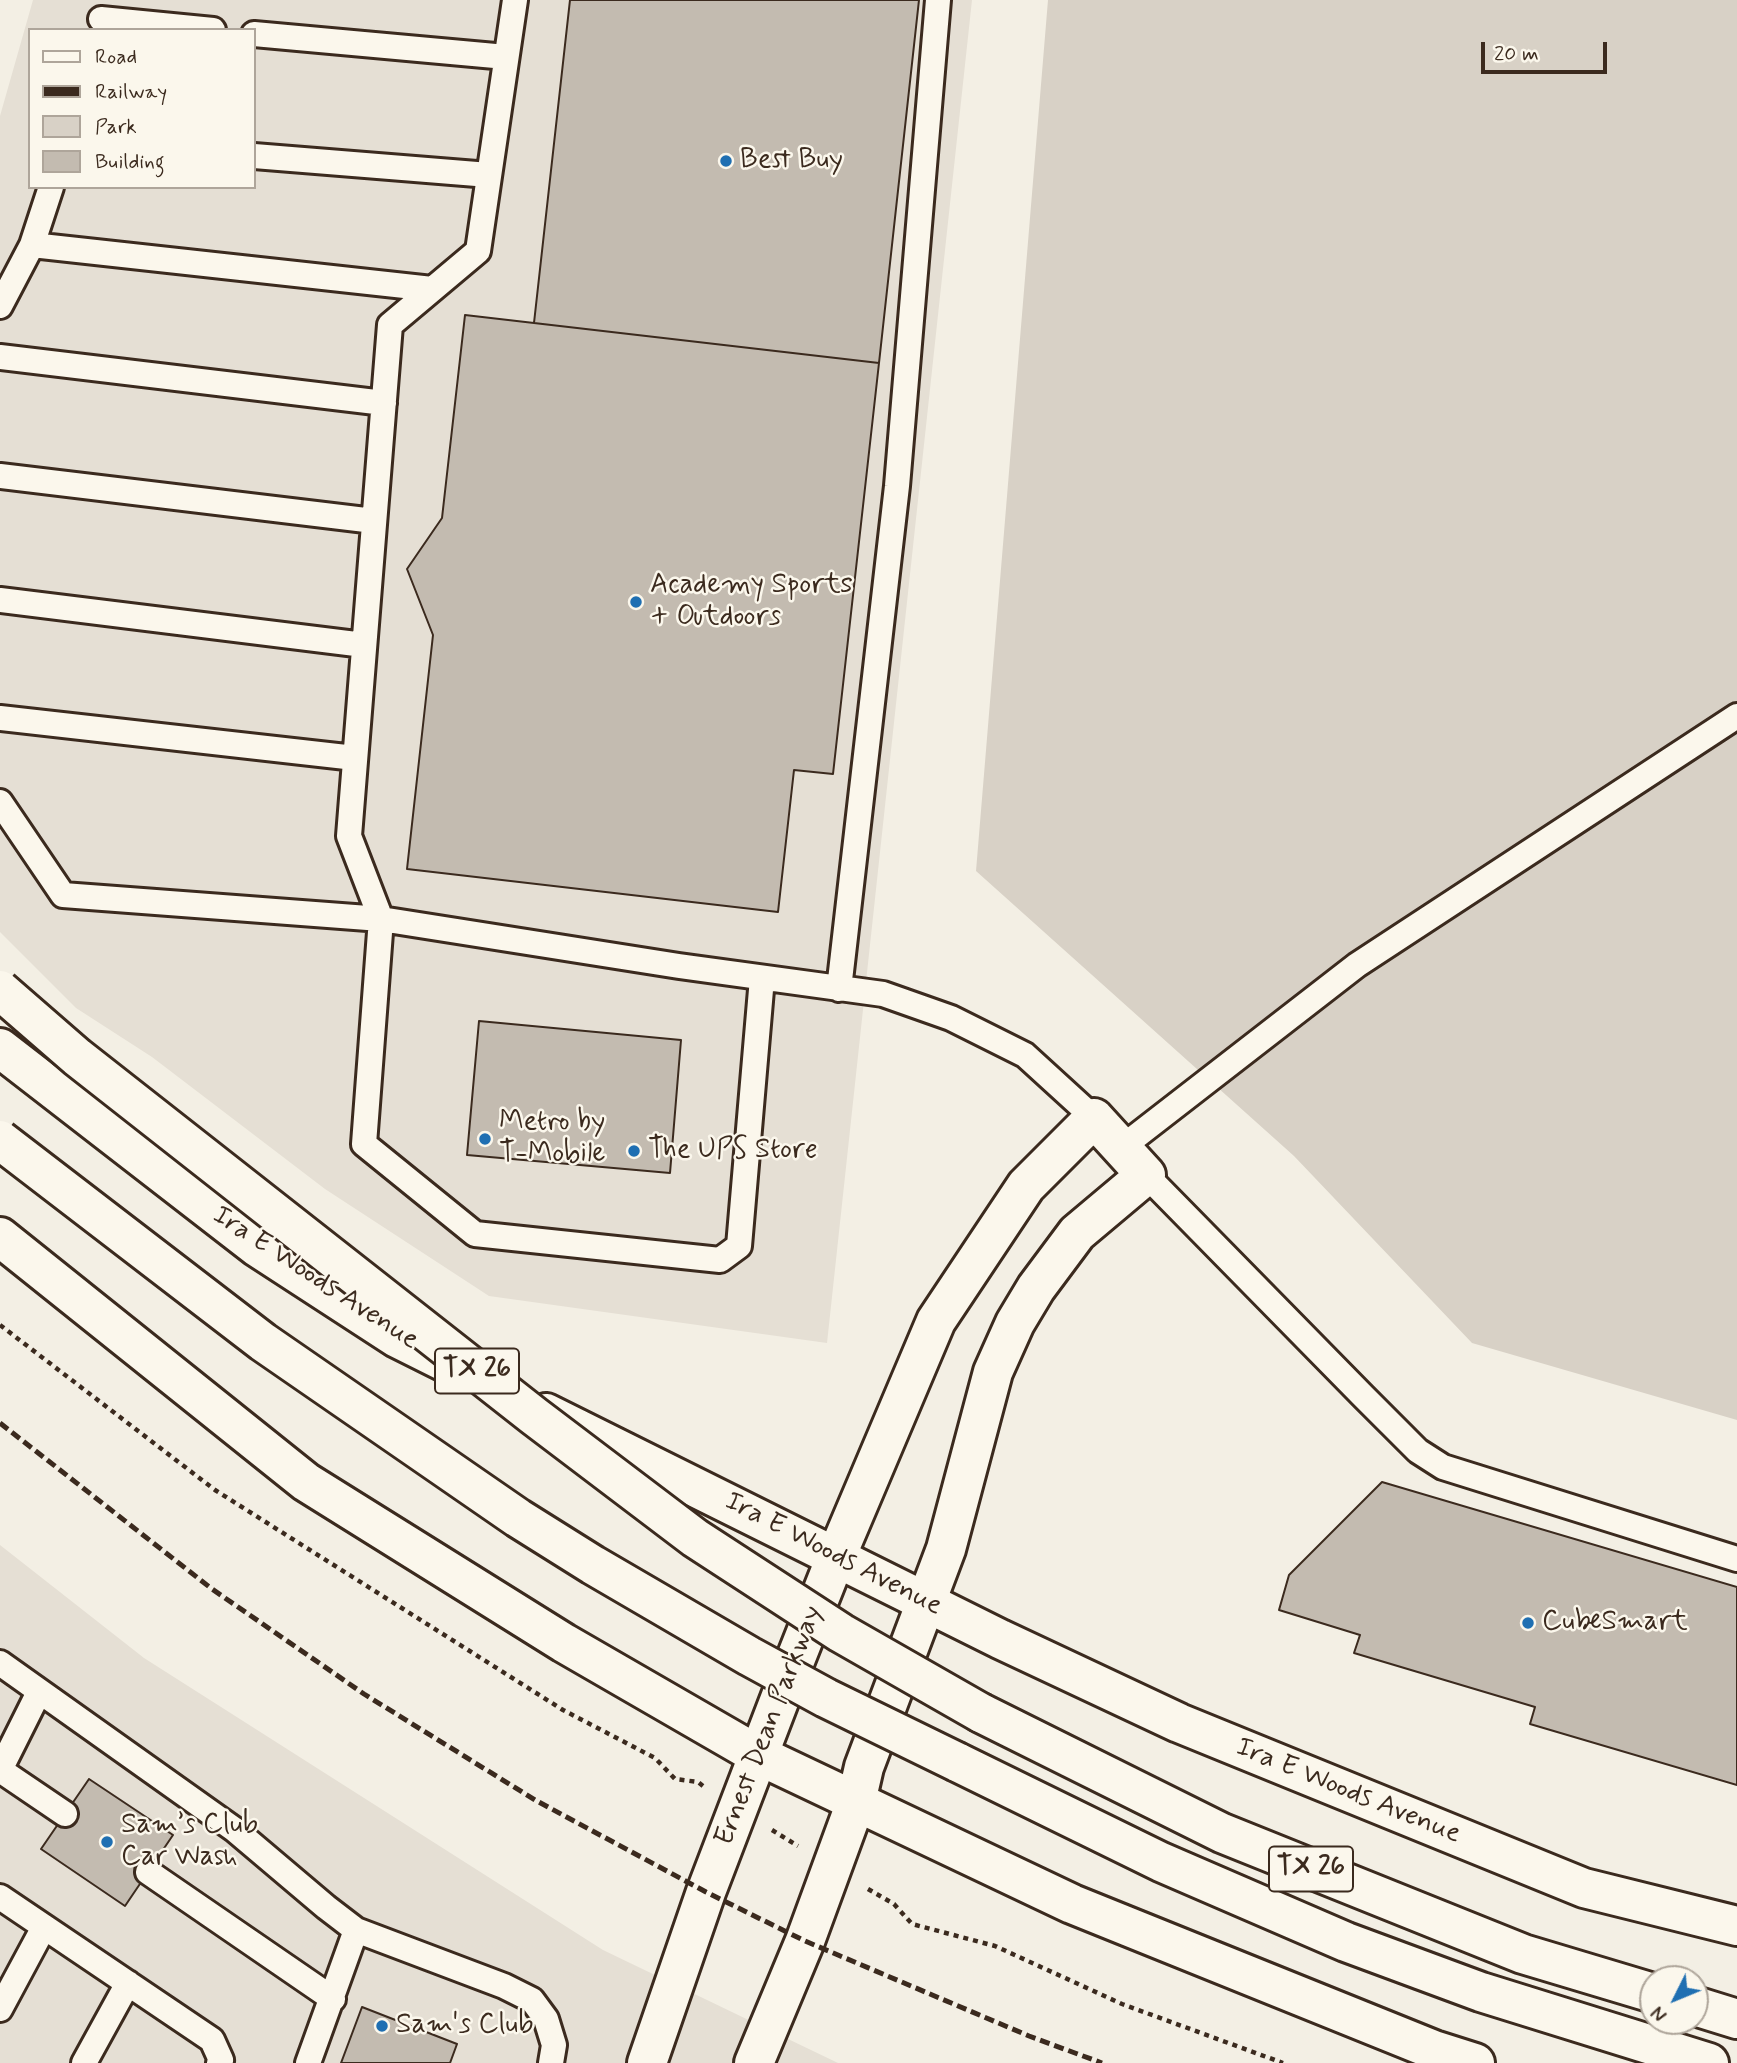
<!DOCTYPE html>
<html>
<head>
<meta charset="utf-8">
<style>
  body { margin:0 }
  #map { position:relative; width:1737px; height:2063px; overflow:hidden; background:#f3efe4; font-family:Mynerve,sans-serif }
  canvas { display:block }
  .legend { position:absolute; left:28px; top:28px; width:228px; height:161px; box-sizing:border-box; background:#fbf7ec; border:2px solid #aea59a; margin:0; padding:9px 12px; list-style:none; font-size:21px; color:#3b2a1e }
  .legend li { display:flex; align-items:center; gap:14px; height:35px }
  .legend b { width:35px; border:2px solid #aea59a }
  .north { position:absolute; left:1639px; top:1965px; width:70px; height:70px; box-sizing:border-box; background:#fbf7ec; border:2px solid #aea59a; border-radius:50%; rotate:227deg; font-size:19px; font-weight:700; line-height:28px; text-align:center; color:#3b2a1e }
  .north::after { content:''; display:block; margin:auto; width:24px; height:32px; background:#1f6fb2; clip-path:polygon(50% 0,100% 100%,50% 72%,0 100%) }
  .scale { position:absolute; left:1481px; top:42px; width:126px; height:32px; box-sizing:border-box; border:4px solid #3b2a1e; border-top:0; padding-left:9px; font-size:21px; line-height:24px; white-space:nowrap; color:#3b2a1e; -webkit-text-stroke:5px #fbf7ec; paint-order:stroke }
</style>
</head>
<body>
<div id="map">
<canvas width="1737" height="2063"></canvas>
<ul class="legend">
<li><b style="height:9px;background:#fbf7ec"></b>Road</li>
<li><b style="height:9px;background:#3b2a1e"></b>Railway</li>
<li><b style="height:19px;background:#d8d1c6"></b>Park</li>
<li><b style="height:19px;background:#c3bbb0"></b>Building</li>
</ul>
<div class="north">N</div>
<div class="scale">20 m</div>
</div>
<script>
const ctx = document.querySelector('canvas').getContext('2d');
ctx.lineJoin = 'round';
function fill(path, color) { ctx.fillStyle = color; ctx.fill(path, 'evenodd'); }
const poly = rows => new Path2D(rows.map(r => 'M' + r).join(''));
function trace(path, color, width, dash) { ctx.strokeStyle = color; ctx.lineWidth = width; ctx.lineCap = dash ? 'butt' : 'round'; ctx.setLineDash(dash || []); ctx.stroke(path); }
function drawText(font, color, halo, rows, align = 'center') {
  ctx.font = font + ' Mynerve,sans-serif'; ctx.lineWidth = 5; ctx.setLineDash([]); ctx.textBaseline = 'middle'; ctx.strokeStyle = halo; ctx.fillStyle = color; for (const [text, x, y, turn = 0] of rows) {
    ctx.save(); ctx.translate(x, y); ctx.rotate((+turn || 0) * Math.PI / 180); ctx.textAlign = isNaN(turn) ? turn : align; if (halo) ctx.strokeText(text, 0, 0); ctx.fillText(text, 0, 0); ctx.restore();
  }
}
fill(poly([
  [33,0,972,0,827,1343,489,1296,325,1189,152,1057,76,1008,0,932,0,116],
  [30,30,254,30,254,187,30,187],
  [0,1545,144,1658,603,1950,838,2063,0,2063]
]), '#e5dfd4');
fill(poly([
  [1048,0,1737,0,1737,1420,1472,1343,1294,1156,976,871]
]), '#d8d1c6');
const building = poly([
  [570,0,919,0,879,363,534,323,570,0],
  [465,315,879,363,833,774,794,770,778,912,407,869,433,635,407,569,442,518,465,315],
  [479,1021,681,1040,670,1173,467,1155,479,1021],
  [1382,1482,1737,1587,1737,1785,1530,1724,1535,1707,1354,1653,1360,1635,1279,1610,1289,1575,1382,1482],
  [89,1779,173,1835,125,1906,41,1849,89,1779],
  [362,2007,457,2044,450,2063,341,2063,362,2007]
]);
fill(building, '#c3bbb0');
trace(building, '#3b2a1e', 2);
const lane = poly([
  [515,0,478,251,390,325,349,836,381,919,364,1144,475,1234,720,1260,739,1246,762,978],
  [101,19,213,30],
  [254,34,506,57],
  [254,156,489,175],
  [32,245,432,289],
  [0,306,32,245,51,187],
  [0,357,384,403],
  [0,476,374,521],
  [0,600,364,645],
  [0,718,355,758],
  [0,802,63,895,381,919,679,966,883,994,951,1018,1025,1055,1094,1118],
  [839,989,897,486,938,0],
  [1121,1148,1357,965,1737,716],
  [1146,1175,1363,1396,1418,1451,1443,1467,1737,1559],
  [0,1663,235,1830,326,1907,356,1930,308,2063],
  [0,1770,39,1692],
  [0,1770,65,1814],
  [148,1872,333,1999],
  [0,1897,212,2040,221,2060,219,2063],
  [356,1930,504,1986,532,2000,546,2019,554,2045,551,2063],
  [0,2009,44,1927],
  [84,2063,128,1983]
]);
const street = poly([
  [647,2063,706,1892,781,1696,836,1557,936,1321,1026,1186,1094,1118,1146,1175,1077,1233,1036,1288,1015,1323,993,1372,946,1549,864,1767,856,1802,805,1941,754,2063]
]);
const primary = poly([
  [0,1048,257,1247,397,1338,461,1370],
  [0,1237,306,1482,564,1643,758,1755,1072,1904,1434,2050,1475,2063],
  [546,1413,1000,1639,1179,1723,1584,1888,1737,1926]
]);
const highway = poly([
  [981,1713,1222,1833,1523,1954,1653,1993],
  [957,1762,1161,1862,1346,1942,1481,1992,1709,2063],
  [1695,2006,1737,2019]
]);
trace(lane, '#3b2a1e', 30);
trace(street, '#3b2a1e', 44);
trace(primary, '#3b2a1e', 44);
trace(highway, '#3b2a1e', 44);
trace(poly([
  [0,1325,215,1490,563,1710,655,1758,675,1779,698,1782,703,1786],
  [772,1830,798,1846],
  [868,1889,894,1904,912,1924,995,1946,1122,2004,1283,2063]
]), '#3b2a1e', 4.5, [5, 5]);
trace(lane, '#fbf7ec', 24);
trace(street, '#fbf7ec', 38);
trace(primary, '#fbf7ec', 38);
trace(highway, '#fbf7ec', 38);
trace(poly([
  [0,1423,212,1589,364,1694,535,1800,706,1892,805,1941,1029,2036,1102,2063]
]), '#3b2a1e', 5, [10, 5]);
const highwayBridge = poly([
  [0,990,77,1057,534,1416,695,1538,841,1633,981,1713],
  [0,1140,263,1342,518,1518,593,1565,749,1656,826,1698,957,1762]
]);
trace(highwayBridge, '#3b2a1e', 44, []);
trace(highwayBridge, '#fbf7ec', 38);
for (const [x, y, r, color] of [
  [726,161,7,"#1f6fb2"],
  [636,602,7,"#1f6fb2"],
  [485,1139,7,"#1f6fb2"],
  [634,1151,7,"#1f6fb2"],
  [1528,1623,7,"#1f6fb2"],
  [107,1842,7,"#1f6fb2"],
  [382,2026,7,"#1f6fb2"]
]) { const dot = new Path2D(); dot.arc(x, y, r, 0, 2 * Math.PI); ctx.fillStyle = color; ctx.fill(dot); trace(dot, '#fbf7ec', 2.5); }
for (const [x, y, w] of [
  [477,1371,84],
  [1311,1869,84]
]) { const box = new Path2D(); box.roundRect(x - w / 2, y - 22.5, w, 45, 5); ctx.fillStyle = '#fbf7ec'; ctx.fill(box); trace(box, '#3b2a1e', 2); }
drawText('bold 26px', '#3b2a1e', null, [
  ["TX 26",477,1371],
  ["TX 26",1311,1869]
]);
drawText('28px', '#3b2a1e', '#fbf7ec', [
  ["Best Buy",740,161],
  ["Academy Sports",650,586],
  ["+ Outdoors",650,618],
  ["Metro by",499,1123],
  ["T-Mobile",499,1155],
  ["The UPS Store",648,1151],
  ["CubeSmart",1542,1623],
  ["Sam’s Club",121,1826],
  ["Car Wash",121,1858],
  ["Sam's Club",396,2026]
], 'left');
drawText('28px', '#3b2a1e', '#fbf7ec', [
  ["Ira E Woods Avenue",315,1279,33],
  ["Ira E Woods Avenue",833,1555,27],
  ["Ernest Dean Parkway",770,1726,-69],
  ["Ira E Woods Avenue",1348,1792,22]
]);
</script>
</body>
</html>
